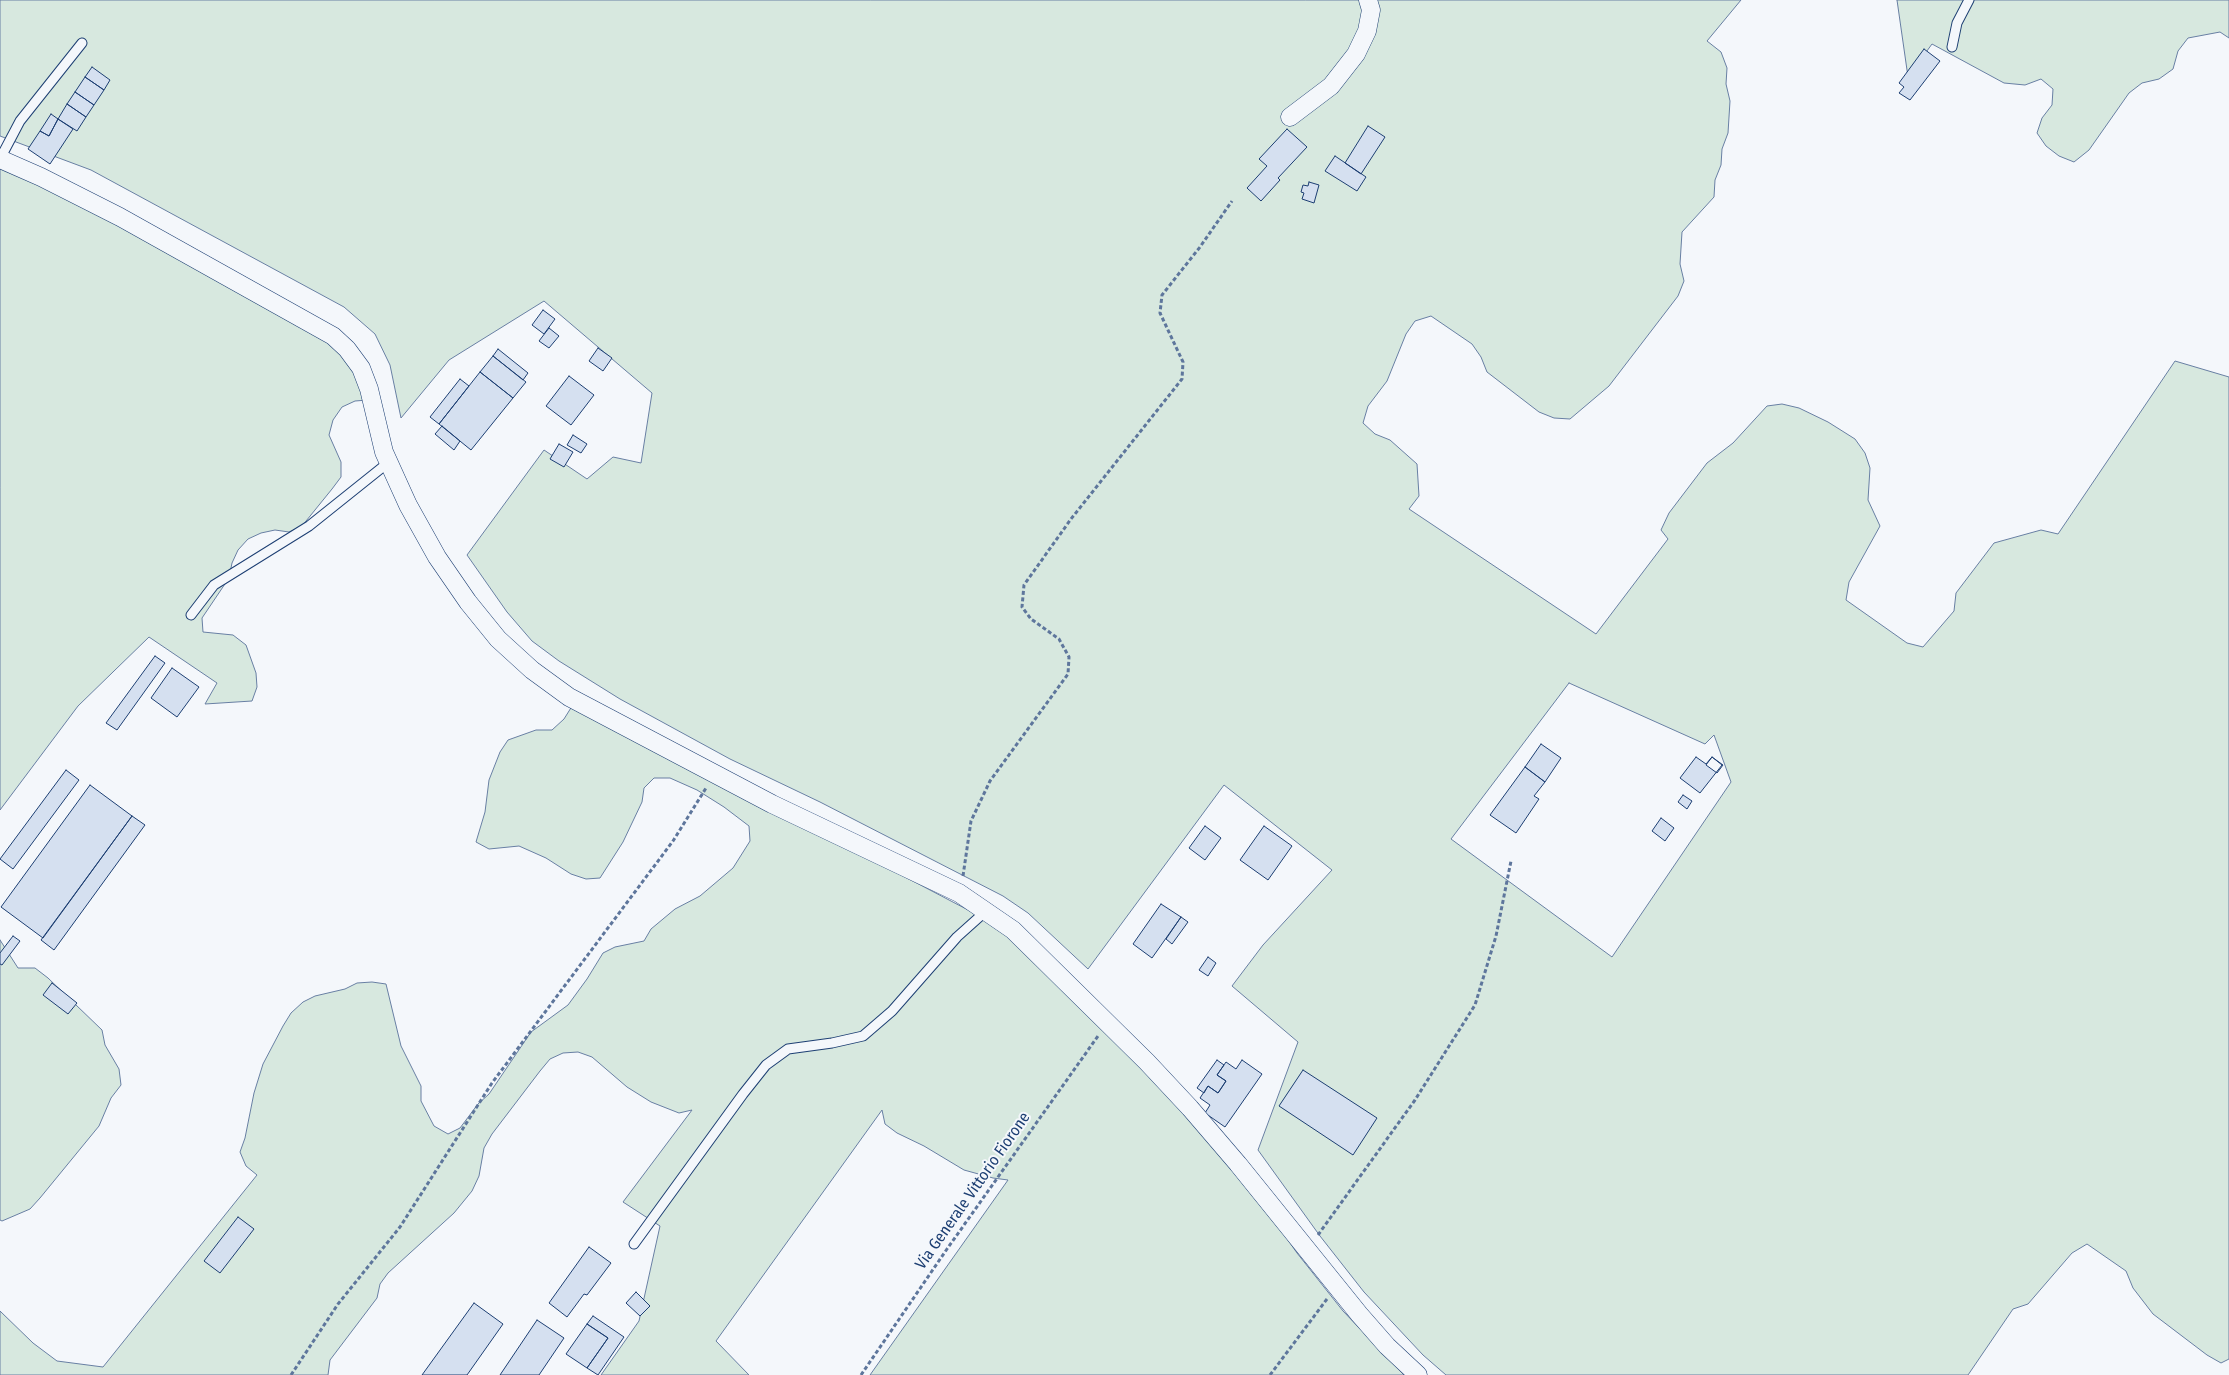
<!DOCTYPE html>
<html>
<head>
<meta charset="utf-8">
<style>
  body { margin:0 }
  canvas { display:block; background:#f4f7fb }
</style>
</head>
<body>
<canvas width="2229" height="1375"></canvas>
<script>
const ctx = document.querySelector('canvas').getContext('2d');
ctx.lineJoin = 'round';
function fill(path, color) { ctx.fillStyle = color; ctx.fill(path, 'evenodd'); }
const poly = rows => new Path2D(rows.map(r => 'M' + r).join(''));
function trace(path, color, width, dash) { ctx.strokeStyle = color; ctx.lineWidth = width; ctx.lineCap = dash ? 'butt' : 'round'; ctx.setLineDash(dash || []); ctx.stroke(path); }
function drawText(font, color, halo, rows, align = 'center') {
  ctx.font = font + ' "Fira Sans Condensed",sans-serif'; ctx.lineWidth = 4; ctx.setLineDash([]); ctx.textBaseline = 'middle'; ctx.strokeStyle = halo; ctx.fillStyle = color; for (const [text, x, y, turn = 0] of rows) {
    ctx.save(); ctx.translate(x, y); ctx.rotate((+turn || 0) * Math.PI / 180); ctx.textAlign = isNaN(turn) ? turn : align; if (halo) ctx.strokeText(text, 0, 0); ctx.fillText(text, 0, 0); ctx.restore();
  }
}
const green = poly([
  [0,0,1741,0,1707,41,1721,52,1727,68,1726,84,1730,101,1728,133,1722,149,1721,165,1715,180,1714,197,1682,232,1680,264,1684,281,1678,296,1609,386,1570,419,1554,418,1539,412,1487,372,1481,357,1472,344,1431,316,1415,321,1406,334,1387,381,1368,406,1363,423,1375,434,1390,440,1417,464,1419,496,1409,509,1596,634,1668,539,1661,530,1669,513,1707,463,1733,443,1767,406,1782,404,1799,408,1828,422,1855,439,1865,453,1870,468,1868,500,1880,526,1849,582,1846,600,1907,643,1923,647,1954,611,1956,593,1994,543,2041,530,2058,534,2175,361,2229,377,2229,1359,2221,1363,2207,1355,2153,1314,2133,1288,2126,1271,2087,1244,2072,1253,2028,1304,2013,1309,1968,1375,1446,1375,1423,1355,1364,1292,1320,1236,1258,1150,1298,1042,1232,986,1263,945,1332,870,1224,785,1088,969,1028,913,1003,896,820,802,730,759,620,699,559,661,532,641,507,612,467,555,544,450,587,479,613,457,641,463,652,393,544,301,449,360,401,418,390,365,375,334,344,307,91,170,0,136,0,0],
  [1569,683,1705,744,1714,735,1731,782,1612,957,1451,839,1569,683],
  [1897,0,2229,0,2229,38,2220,32,2188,38,2178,51,2173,69,2159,79,2142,83,2129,93,2089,150,2074,162,2059,156,2046,146,2037,133,2042,118,2052,105,2053,89,2041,79,2025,85,2004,83,1932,44,1908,77,1897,0],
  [0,166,17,171,352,350,368,400,355,401,342,407,333,420,329,435,341,462,341,477,332,489,302,526,289,532,275,530,261,533,248,539,238,550,232,563,229,578,202,618,203,632,233,635,246,645,256,673,257,687,252,701,205,704,217,683,149,637,78,706,0,810,0,166],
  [574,703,989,921,1011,935,1154,1074,1258,1197,1297,1253,1343,1311,1404,1375,870,1375,1008,1180,993,1178,964,1170,924,1146,897,1133,885,1124,882,1110,716,1341,749,1375,601,1375,639,1321,660,1226,623,1202,692,1110,679,1113,651,1102,627,1087,592,1057,578,1052,563,1053,550,1059,540,1071,492,1134,484,1148,479,1176,472,1191,454,1213,388,1273,380,1284,377,1298,330,1360,328,1375,0,1375,0,1311,33,1343,57,1361,103,1367,257,1175,246,1166,240,1152,245,1138,254,1093,263,1064,283,1026,291,1013,303,1002,315,996,345,989,357,983,372,982,386,984,401,1046,421,1086,421,1101,434,1126,448,1134,460,1128,478,1104,489,1094,531,1032,568,1005,587,979,603,953,615,947,644,941,651,929,675,909,700,896,733,868,750,841,749,826,724,807,697,790,670,778,654,778,644,788,642,802,623,842,600,878,586,879,571,874,546,858,519,846,489,849,476,842,485,812,489,780,500,752,508,740,536,730,552,730,564,719,574,703],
  [0,940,18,968,35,968,48,978,102,1030,105,1045,119,1069,121,1085,111,1098,99,1126,40,1198,30,1209,2,1221,0,1220,0,940]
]);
fill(green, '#d7e8df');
trace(green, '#687fa3', 1);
const building = poly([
  [1924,49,1940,61,1910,100,1899,93,1904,87,1899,83,1924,49],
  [92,67,110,80,104,90,85,77,92,67],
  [85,77,104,90,94,105,75,92,85,77],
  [75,92,94,105,86,117,67,104,75,92],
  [67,104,86,117,77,131,58,119,67,104],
  [51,114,58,119,49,136,40,131,51,114],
  [58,119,73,129,50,164,28,149,40,131,49,136,58,119],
  [1368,126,1385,137,1361,174,1345,163,1368,126],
  [1287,129,1307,147,1278,178,1280,180,1261,201,1247,188,1267,166,1259,159,1287,129],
  [1335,156,1366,177,1357,191,1325,171,1335,156],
  [1309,182,1319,185,1314,203,1302,199,1304,193,1301,192,1303,185,1308,186,1309,182],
  [543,310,555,319,544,334,532,325,543,310],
  [549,328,559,336,549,348,539,341,549,328],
  [598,348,612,358,603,371,589,361,598,348],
  [498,349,528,373,523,380,493,356,498,349],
  [493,356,526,382,513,398,480,372,493,356],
  [480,372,513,398,471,450,439,424,480,372],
  [569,376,594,395,571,425,546,406,569,376],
  [460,379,469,386,439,424,430,417,460,379],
  [442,426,460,441,454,450,435,434,442,426],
  [573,435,587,444,581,453,567,445,573,435],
  [559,444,573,452,564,467,550,459,559,444],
  [155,656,165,663,117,730,106,723,155,656],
  [172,668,199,687,177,717,151,698,172,668],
  [1541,744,1561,758,1545,782,1525,767,1541,744],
  [1696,757,1706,764,1712,757,1722,765,1700,793,1680,778,1696,757],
  [1712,757,1723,765,1717,773,1706,765,1712,757],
  [1525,767,1545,782,1534,796,1539,799,1516,833,1490,815,1525,767],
  [66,770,79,780,13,869,0,859,66,770],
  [90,785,132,816,43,938,1,907,90,785],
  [1683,795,1692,801,1687,809,1678,802,1683,795],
  [132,816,145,825,54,950,41,940,132,816],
  [1661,818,1674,828,1665,841,1652,831,1661,818],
  [1205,826,1221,838,1205,860,1189,848,1205,826],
  [1264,826,1292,846,1268,880,1240,860,1264,826],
  [1161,904,1181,917,1152,958,1133,944,1161,904],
  [1181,917,1188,922,1172,944,1166,939,1181,917],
  [13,936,20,941,2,965,0,964,0,953,13,936],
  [1208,957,1216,963,1208,976,1199,970,1208,957],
  [52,983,77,1003,68,1014,43,995,52,983],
  [1217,1060,1224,1065,1217,1075,1226,1081,1218,1093,1208,1086,1204,1093,1197,1088,1217,1060],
  [1242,1060,1262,1074,1225,1127,1205,1113,1210,1105,1200,1098,1208,1086,1218,1093,1226,1081,1217,1075,1226,1062,1236,1069,1242,1060],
  [1303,1070,1377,1118,1353,1155,1279,1106,1303,1070],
  [238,1217,254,1229,220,1273,204,1261,238,1217],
  [589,1247,611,1263,587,1295,584,1294,567,1317,549,1303,589,1247],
  [636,1292,650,1306,640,1316,626,1303,636,1292],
  [474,1303,503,1324,467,1375,422,1375,474,1303],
  [593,1316,624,1337,598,1375,587,1368,608,1338,587,1324,593,1316],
  [537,1320,564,1338,539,1375,500,1375,537,1320],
  [587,1324,608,1338,587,1368,566,1354,587,1324]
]);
fill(building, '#d5e0f0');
trace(building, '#1d3f73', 1);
const lane = poly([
  [1952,47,1957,23,1969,0],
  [0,159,20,121,82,43],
  [191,615,214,585,309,526,389,462],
  [634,1244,743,1094,766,1065,788,1049,832,1043,863,1036,892,1011,957,937,986,911]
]);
const street = poly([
  [1290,117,1331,86,1356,54,1367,31,1371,10,1368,0],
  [0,159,41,177,120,217,333,336,347,349,361,368,369,389,384,452,408,505,437,557,468,602,498,639,532,670,569,697,772,804,959,893,1013,930,1147,1062,1190,1108,1238,1164,1359,1314,1387,1346,1418,1375]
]);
trace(lane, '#1d3f73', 11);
trace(street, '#1d3f73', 19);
trace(poly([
  [963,876,971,821,990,781,1068,674,1069,657,1059,639,1031,619,1022,607,1024,585,1071,519,1182,379,1183,362,1160,313,1162,295,1200,247,1232,201],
  [1318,1235,1415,1100,1475,1005,1496,936,1511,861],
  [291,1375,338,1304,400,1227,492,1083,673,841,706,788],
  [861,1375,947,1249,1098,1036],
  [1270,1375,1327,1299]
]), '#5e769c', 3, [4, 2.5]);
trace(lane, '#f4f7fb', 9);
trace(street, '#f4f7fb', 18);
drawText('16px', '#1d3f73', '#f4f7fb', [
  ["Via Generale Vittorio Fiorone",973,1191,-55]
]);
</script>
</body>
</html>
